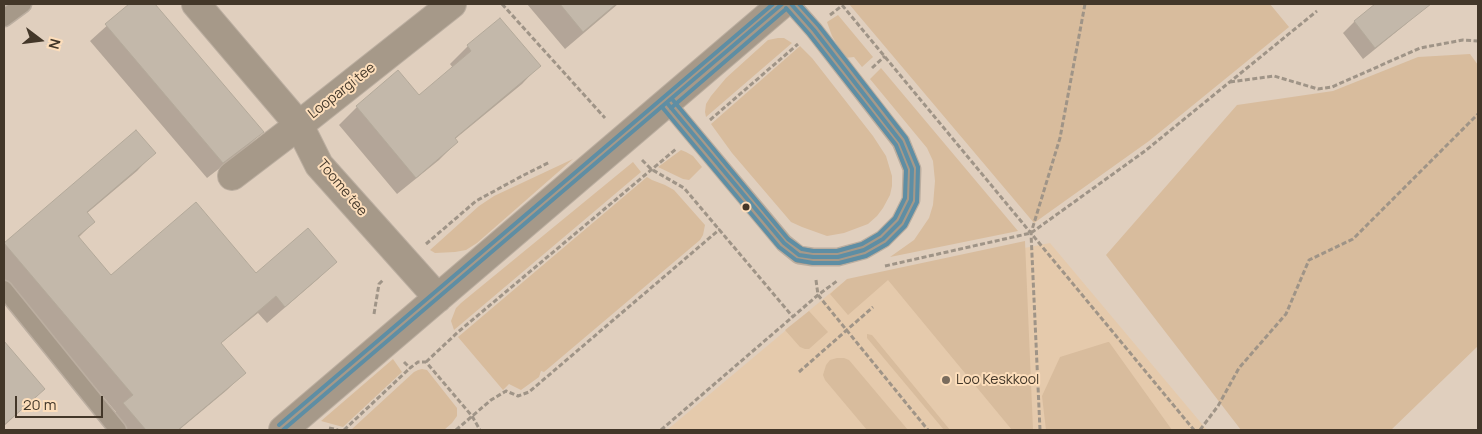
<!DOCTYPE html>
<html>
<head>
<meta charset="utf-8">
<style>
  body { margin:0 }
  #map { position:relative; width:1482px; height:434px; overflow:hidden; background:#e0cfbe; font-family:Manrope,sans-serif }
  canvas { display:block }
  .frame { position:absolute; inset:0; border:5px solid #433729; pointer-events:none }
  .north { position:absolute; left:15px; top:15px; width:50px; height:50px; -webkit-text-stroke:4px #fddebb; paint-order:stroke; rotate:105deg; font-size:14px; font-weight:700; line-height:20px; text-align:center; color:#433729 }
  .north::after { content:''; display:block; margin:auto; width:18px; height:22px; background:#433729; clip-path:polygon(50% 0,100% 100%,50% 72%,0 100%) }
  .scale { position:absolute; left:15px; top:396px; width:88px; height:22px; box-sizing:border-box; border:2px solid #433729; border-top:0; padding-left:6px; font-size:15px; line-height:18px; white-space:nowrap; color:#433729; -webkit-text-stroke:4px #fddebb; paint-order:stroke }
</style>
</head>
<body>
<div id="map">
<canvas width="1482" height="434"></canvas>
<div class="frame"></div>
<div class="north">N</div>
<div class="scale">20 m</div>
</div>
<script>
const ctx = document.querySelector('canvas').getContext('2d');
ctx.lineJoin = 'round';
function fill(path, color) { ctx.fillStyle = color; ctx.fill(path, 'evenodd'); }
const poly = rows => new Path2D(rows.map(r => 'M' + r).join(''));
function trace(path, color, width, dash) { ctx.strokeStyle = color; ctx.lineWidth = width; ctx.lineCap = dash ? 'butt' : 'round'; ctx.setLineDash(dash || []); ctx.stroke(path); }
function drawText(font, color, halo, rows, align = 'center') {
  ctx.font = font + ' Manrope,sans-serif'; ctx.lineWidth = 4; ctx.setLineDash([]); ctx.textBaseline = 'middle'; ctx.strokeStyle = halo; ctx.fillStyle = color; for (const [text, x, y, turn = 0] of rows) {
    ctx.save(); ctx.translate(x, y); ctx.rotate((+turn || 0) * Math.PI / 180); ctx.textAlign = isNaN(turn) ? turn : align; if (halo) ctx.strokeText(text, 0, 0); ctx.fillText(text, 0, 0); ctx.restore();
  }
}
fill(poly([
  [1050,243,1207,430,667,430,841,284]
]), '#e5caac');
fill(poly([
  [849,4,1270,4,1289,27,1149,141,1034,223],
  [838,15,873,57,862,67,854,57,845,58,832,36,827,22],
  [778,38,784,38,792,43,706,117,705,112,706,104,711,96,726,78,768,40],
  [800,46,812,58,873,136,886,156,892,176,892,186,890,195,883,208,877,216,868,224,844,233,827,236,802,227,791,222,732,153,711,124],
  [1470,54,1478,65,1478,346,1391,430,1241,430,1106,255,1237,105,1333,91,1418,57],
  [881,68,1018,231,890,257,914,240,929,218,933,205,935,181,933,161,927,148,870,79],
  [681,150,686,152,693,156,702,167,689,180,683,179,658,167],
  [573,159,477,243,466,250,455,252,435,253,430,250,479,206,494,196],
  [633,162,641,172,454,330,451,321,456,308,461,303],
  [647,177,652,180,665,185,674,190,705,225,703,235,700,240,544,372,541,371,539,377,521,390,509,384,503,390,458,337],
  [1025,241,1033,430,1012,430,888,280,848,315,830,294,847,279],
  [809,311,828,332,809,349,805,349,800,347,785,330],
  [867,334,872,335,950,430,944,430,867,338],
  [1108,342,1109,342,1172,430,1046,430,1042,396,1060,357],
  [837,358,844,358,849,360,908,430,867,430,825,380,823,375,826,365,830,360],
  [393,359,402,372,343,427,321,421],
  [422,369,427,370,457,408,457,416,452,423,444,430,359,430,352,429,414,372,418,370]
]), '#d8bc9d');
fill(poly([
  [131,4,154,4,262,132,247,147,207,178,90,41],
  [527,4,618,4,565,49],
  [1377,4,1410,4,1417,13,1406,24,1363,59,1343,33,1354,22],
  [500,19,539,66,522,84,455,139,457,142,439,160,397,194,339,125,357,107,419,96,453,68,450,64,468,46],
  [136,131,154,153,137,171,86,214,94,222,78,238,110,276,256,274,335,262,318,279,267,323,258,313,220,344,245,372,227,390,179,430,114,430,107,421,116,412,4,280,4,244],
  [4,342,44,389,4,426]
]), '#0003');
const building = poly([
  [129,4,155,4,264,132,223,163,105,24,129,4],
  [560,4,616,4,583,32,560,4],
  [1375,4,1431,4,1375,48,1354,21,1375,4],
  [500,18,541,66,455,138,458,142,416,178,356,106,398,70,419,95,471,51,467,45,500,18],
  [136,130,156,153,87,212,95,222,78,236,111,275,196,202,256,273,308,228,337,262,285,307,276,296,221,343,246,373,178,430,146,430,123,403,133,395,4,243,136,130],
  [4,341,45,389,4,425,4,341]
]);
fill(building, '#c3b8aa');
trace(building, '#b3a99a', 1);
const service = poly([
  [4,18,23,4],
  [667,103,784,243,799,255,813,257,838,257,864,250,883,239,900,222,911,200,912,169,901,142,814,30,791,4],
  [4,289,118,430]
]);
const minor = poly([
  [196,4,299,125,319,165,438,298],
  [232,176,299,125,452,4],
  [283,430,782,4]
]);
trace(service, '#bbaea0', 19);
trace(minor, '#bbaea0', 30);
trace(poly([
  [502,4,605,118],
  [842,5,1194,430],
  [830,15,843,5],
  [872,68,885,56],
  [1230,82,1274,76,1318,89,1332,87,1420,48,1463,40,1478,41],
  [710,120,798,44],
  [642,160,651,169,684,188,793,317],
  [426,244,476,201,522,176,550,162],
  [885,266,1031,233,1145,151,1317,11],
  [816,280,818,295,928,430],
  [374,314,379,284,383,280],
  [404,362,410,368,418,362,426,362,472,416,480,430],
  [426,362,458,332,676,149],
  [799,372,873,307],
  [329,428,338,430],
  [344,430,410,368],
  [456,430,491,400,506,391,518,396,529,392,720,229],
  [661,430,818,295,837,281],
  [1040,430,1031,233,1060,138,1085,4],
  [1200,430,1218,406,1239,368,1286,314,1309,260,1353,239,1478,114]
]), '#9f9487', 3, [5, 2.5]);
trace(service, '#a69989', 16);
trace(minor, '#a69989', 28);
trace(poly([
  [667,103,784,243,799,255,813,257,838,257,864,250,883,239,900,222,911,200,912,169,901,142,814,30,791,4],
  [283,430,782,4]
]), '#5e8ea4', 4);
trace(poly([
  [662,107,779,247,796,260,813,263,839,263,866,256,887,244,905,226,917,202,918,167,906,138,819,26,799,4],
  [671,108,786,9]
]), '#5e8ea4', 4);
trace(poly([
  [672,99,788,239,802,249,813,251,837,251,862,244,879,234,895,218,905,198,906,170,896,145,809,34,786,8],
  [279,425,773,4]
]), '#5e8ea4', 4);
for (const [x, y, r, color] of [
  [746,207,4.5,"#433729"],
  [946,380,5,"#7a6c5d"]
]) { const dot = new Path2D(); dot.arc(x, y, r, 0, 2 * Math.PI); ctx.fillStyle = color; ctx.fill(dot); trace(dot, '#fddebb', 2); }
drawText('14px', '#433729', '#fddebb', [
  ["Loopargi tee",342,91,-38],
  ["Toome tee",342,188,50]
]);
drawText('14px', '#433729', '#fddebb', [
  ["Loo Keskkool",956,380]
], 'left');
</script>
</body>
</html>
